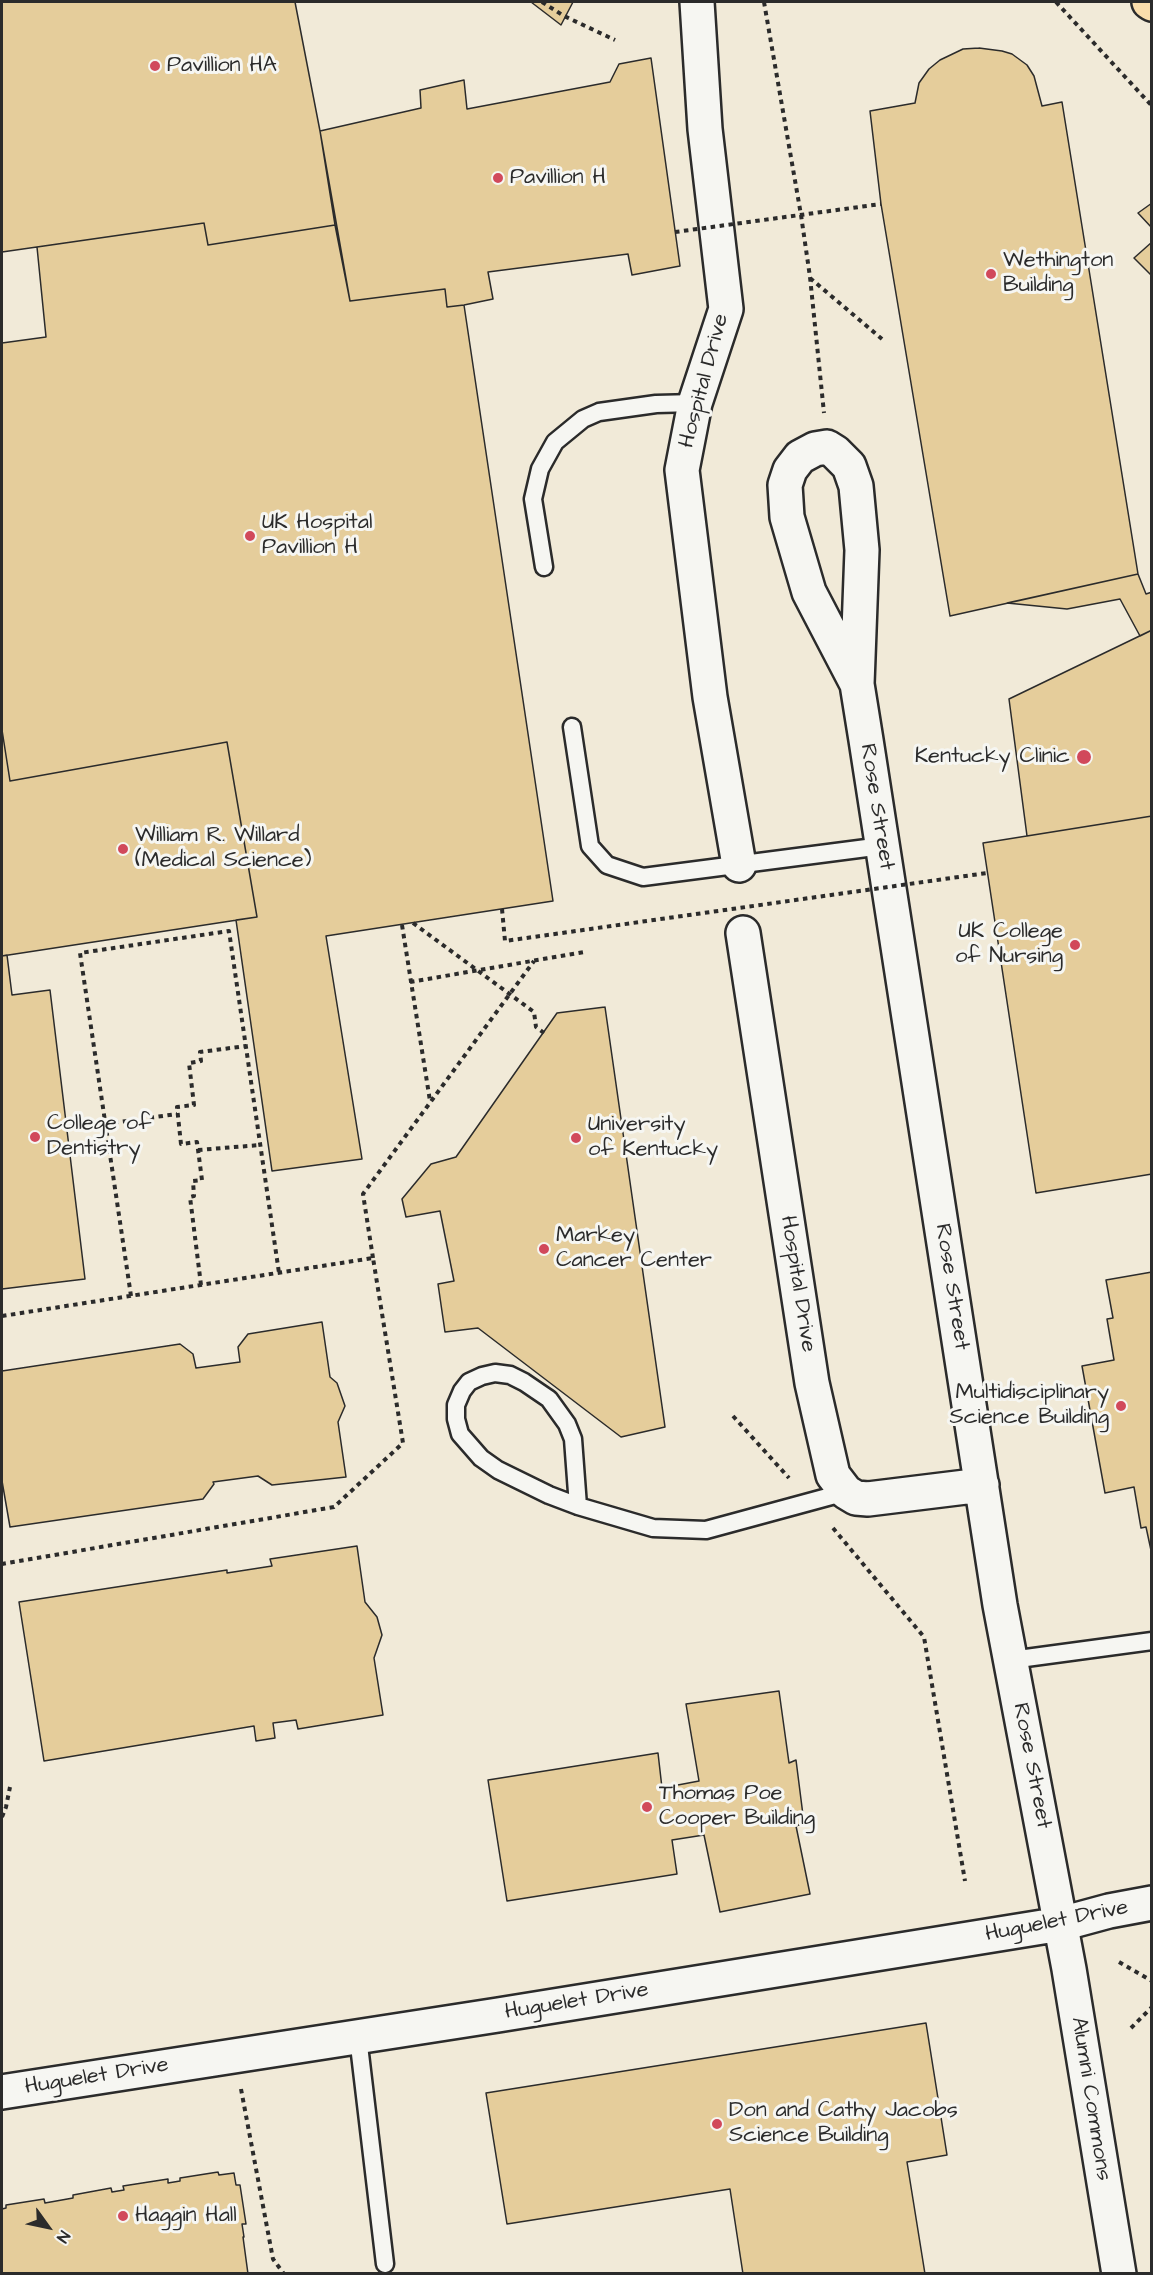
<!DOCTYPE html>
<html>
<head>
<meta charset="utf-8">
<style>
  body { margin:0 }
  #map { position:relative; width:1153px; height:2275px; overflow:hidden; background:#f6f6f2; font-family:"Architects Daughter",sans-serif }
  canvas { display:block }
  .frame { position:absolute; inset:0; border:3px solid #2b2b2b; pointer-events:none }
  .north { position:absolute; left:18px; top:2197px; width:60px; height:60px; -webkit-text-stroke:4px #f6f6f2; paint-order:stroke; rotate:123deg; font-size:16px; font-weight:700; line-height:24px; text-align:center; color:#2b2b2b }
  .north::after { content:''; display:block; margin:auto; width:21px; height:27px; background:#2b2b2b; clip-path:polygon(50% 0,100% 100%,50% 72%,0 100%) }
</style>
</head>
<body>
<div id="map">
<canvas width="1153" height="2275"></canvas>
<div class="frame"></div>
<div class="north">N</div>
</div>
<script>
const ctx = document.querySelector('canvas').getContext('2d');
ctx.lineJoin = 'round';
function fill(path, color) { ctx.fillStyle = color; ctx.fill(path, 'evenodd'); }
const poly = rows => new Path2D(rows.map(r => 'M' + r).join(''));
function trace(path, color, width, dash) { ctx.strokeStyle = color; ctx.lineWidth = width; ctx.lineCap = dash ? 'butt' : 'round'; ctx.setLineDash(dash || []); ctx.stroke(path); }
function drawText(font, color, halo, rows, align = 'center') {
  ctx.font = font + ' "Architects Daughter",sans-serif'; ctx.lineWidth = 6; ctx.setLineDash([]); ctx.textBaseline = 'middle'; ctx.strokeStyle = halo; ctx.fillStyle = color; for (const [text, x, y, turn = 0] of rows) {
    ctx.save(); ctx.translate(x, y); ctx.rotate((+turn || 0) * Math.PI / 180); ctx.textAlign = isNaN(turn) ? turn : align; if (halo) ctx.strokeText(text, 0, 0); ctx.fillText(text, 0, 0); ctx.restore();
  }
}
fill(poly([
  [2,2,1151,2,1151,2273,2,2273]
]), '#f1ead8');
const building = poly([
  [2,2,295,2,320,131,335,225,208,245,204,223,2,252,2,2],
  [531,2,573,2,561,25,531,2],
  [979,48,1002,51,1012,54,1027,65,1034,76,1042,106,1062,102,1138,574,950,616,881,204,870,111,915,103,919,83,929,69,940,60,963,49,979,48],
  [651,58,680,266,632,275,628,254,488,272,493,299,464,305,447,307,445,289,350,301,320,131,421,108,420,90,464,80,467,109,610,82,619,64,651,58],
  [1152,203,1152,228,1138,213,1152,203],
  [204,223,208,245,335,225,350,301,445,289,447,307,464,305,553,901,326,936,362,1159,272,1171,236,920,257,917,227,742,10,781,2,730,2,343,46,337,37,247,204,223],
  [1152,242,1152,276,1134,258,1152,242],
  [1138,574,1146,594,1152,592,1152,630,1140,636,1120,599,1067,609,1007,603,1138,574],
  [1152,630,1152,816,1027,836,1009,699,1152,630],
  [2,730,10,781,227,742,257,917,2,956,2,730],
  [1152,816,1152,1174,1036,1193,983,843,1152,816],
  [7,955,12,995,50,990,85,1279,2,1289,2,956,7,955],
  [605,1007,665,1427,621,1437,478,1328,445,1332,438,1284,454,1281,440,1211,406,1217,402,1199,431,1164,456,1157,557,1013,605,1007],
  [1152,1272,1152,1555,1146,1527,1141,1528,1134,1487,1105,1493,1082,1366,1114,1360,1107,1319,1113,1318,1106,1280,1152,1272],
  [322,1322,330,1377,337,1383,345,1406,338,1422,346,1477,272,1485,258,1476,213,1482,214,1484,203,1499,10,1527,2,1481,2,1371,180,1344,193,1354,196,1368,240,1362,238,1347,248,1334,322,1322],
  [357,1546,365,1602,377,1617,382,1635,374,1658,383,1715,298,1729,296,1720,273,1723,275,1738,256,1741,254,1726,44,1761,19,1602,227,1570,227,1573,272,1566,270,1559,357,1546],
  [779,1691,789,1763,796,1760,804,1823,796,1826,810,1894,720,1912,704,1835,672,1840,677,1874,507,1901,488,1780,658,1753,662,1788,699,1781,686,1704,779,1691],
  [926,2023,947,2155,907,2162,925,2274,743,2274,730,2189,507,2224,486,2093,926,2023],
  [218,2172,219,2175,234,2173,236,2185,240,2185,246,2224,242,2224,244,2237,243,2237,248,2274,2,2274,2,2209,6,2208,6,2205,44,2199,45,2203,73,2198,73,2195,111,2188,112,2192,124,2190,123,2186,168,2179,168,2183,180,2181,180,2178,218,2172]
]);
fill(building, '#e5cd9b');
trace(building, '#2b2b2b', 1.5);
const lane = poly([
  [544,567,533,499,540,469,555,442,583,419,599,412,656,404,695,403],
  [572,727,590,846,607,865,643,877,882,846],
  [578,1506,573,1439,567,1424,549,1399,524,1382,510,1375,495,1373,482,1376,469,1382,462,1391,456,1405,456,1419,460,1434,481,1458,498,1470,549,1495,578,1506,653,1528,706,1530,846,1492],
  [1011,1660,1152,1641],
  [358,2037,385,2264]
]);
const street = poly([
  [697,2,705,129,726,309,695,403,682,470,710,697,739,865],
  [857,684,809,592,787,517,785,485,790,470,800,457,815,449,827,447,835,452,849,466,856,486,862,550,857,684,866,740,1000,1605,1069,1969,1119,2274],
  [743,933,812,1383,833,1475,846,1492,856,1498,868,1499,982,1485],
  [2,2092,498,2015,1061,1924]
]);
const secondary = poly([
  [1061,1924,1109,1911,1152,1903]
]);
const primary = poly([
  [1149,2,1152,4]
]);
trace(lane, '#2b2b2b', 21);
trace(street, '#2b2b2b', 38);
trace(secondary, '#2b2b2b', 38);
trace(primary, '#2b2b2b', 38);
trace(poly([
  [542,2,564,16,615,40],
  [764,2,801,215,810,277,824,413],
  [1056,2,1152,106],
  [810,278,882,339],
  [413,923,534,1012,536,1027,544,1033],
  [402,925,430,1101],
  [410,982,584,952],
  [105,1124,177,1114],
  [198,1150,260,1145],
  [373,1258,363,1194,534,961],
  [201,1285,190,1197,194,1196,193,1181,202,1180,197,1142,181,1144,177,1107,194,1105,189,1063,201,1061,200,1052,246,1046],
  [131,1296,80,953,229,931,279,1273],
  [2,1316,373,1258,403,1443,334,1507,2,1564],
  [733,1416,789,1478],
  [833,1528,924,1637,965,1881],
  [2,1817,6,1807,10,1787],
  [1119,1962,1152,1981],
  [1131,2028,1152,2007],
  [241,2089,273,2259,284,2274]
]), '#2b2b2b', 4, [4.5, 4.5]);
trace(lane, '#f6f6f2', 16);
trace(street, '#f6f6f2', 33);
trace(secondary, '#f6f6f2', 33);
trace(primary, '#faddab', 33);
trace(poly([
  [675,232,881,204],
  [502,909,505,941,987,873]
]), '#2b2b2b', 4, [4.5, 4.5]);
for (const [x, y, r, color] of [
  [155,66,6,"#d1495b"],
  [498,178,6,"#d1495b"],
  [991,274,6,"#d1495b"],
  [250,536,6,"#d1495b"],
  [1084,757,8,"#d1495b"],
  [123,849,6,"#d1495b"],
  [1075,945,6,"#d1495b"],
  [35,1137,6,"#d1495b"],
  [576,1138,6,"#d1495b"],
  [544,1249,6,"#d1495b"],
  [1121,1406,6,"#d1495b"],
  [647,1807,6,"#d1495b"],
  [717,2124,6,"#d1495b"],
  [123,2216,6,"#d1495b"]
]) { const dot = new Path2D(); dot.arc(x, y, r, 0, 2 * Math.PI); ctx.fillStyle = color; ctx.fill(dot); trace(dot, '#f6f6f2', 2); }
drawText('22px', '#2b2b2b', '#f6f6f2', [
  ["Pavillion HA",167,66],
  ["Pavillion H",510,178],
  ["Wethington",1003,261],
  ["Building",1003,286],
  ["UK Hospital",262,523],
  ["Pavillion H",262,548],
  ["Kentucky Clinic",1070,757,"right"],
  ["William R. Willard",135,836],
  ["(Medical Science)",135,861],
  ["UK College",1063,932,"right"],
  ["of Nursing",1063,957,"right"],
  ["College of",47,1124],
  ["Dentistry",47,1149],
  ["University",588,1125],
  ["of Kentucky",588,1150],
  ["Markey",556,1236],
  ["Cancer Center",556,1261],
  ["Multidisciplinary",1109,1393,"right"],
  ["Science Building",1109,1418,"right"],
  ["Thomas Poe",659,1794],
  ["Cooper Building",659,1819],
  ["Don and Cathy Jacobs",729,2111],
  ["Science Building",729,2136],
  ["Haggin Hall",135,2216]
], 'left');
drawText('22px', '#2b2b2b', '#f6f6f2', [
  ["Hospital Drive",705,381,-75],
  ["Rose Street",876,807,81],
  ["Hospital Drive",797,1284,81],
  ["Rose Street",951,1287,81],
  ["Rose Street",1031,1766,79],
  ["Huguelet Drive",1057,1922,-11],
  ["Huguelet Drive",577,2002,-9],
  ["Huguelet Drive",97,2077,-9],
  ["Alumni Commons",1090,2099,81]
]);
</script>
</body>
</html>
